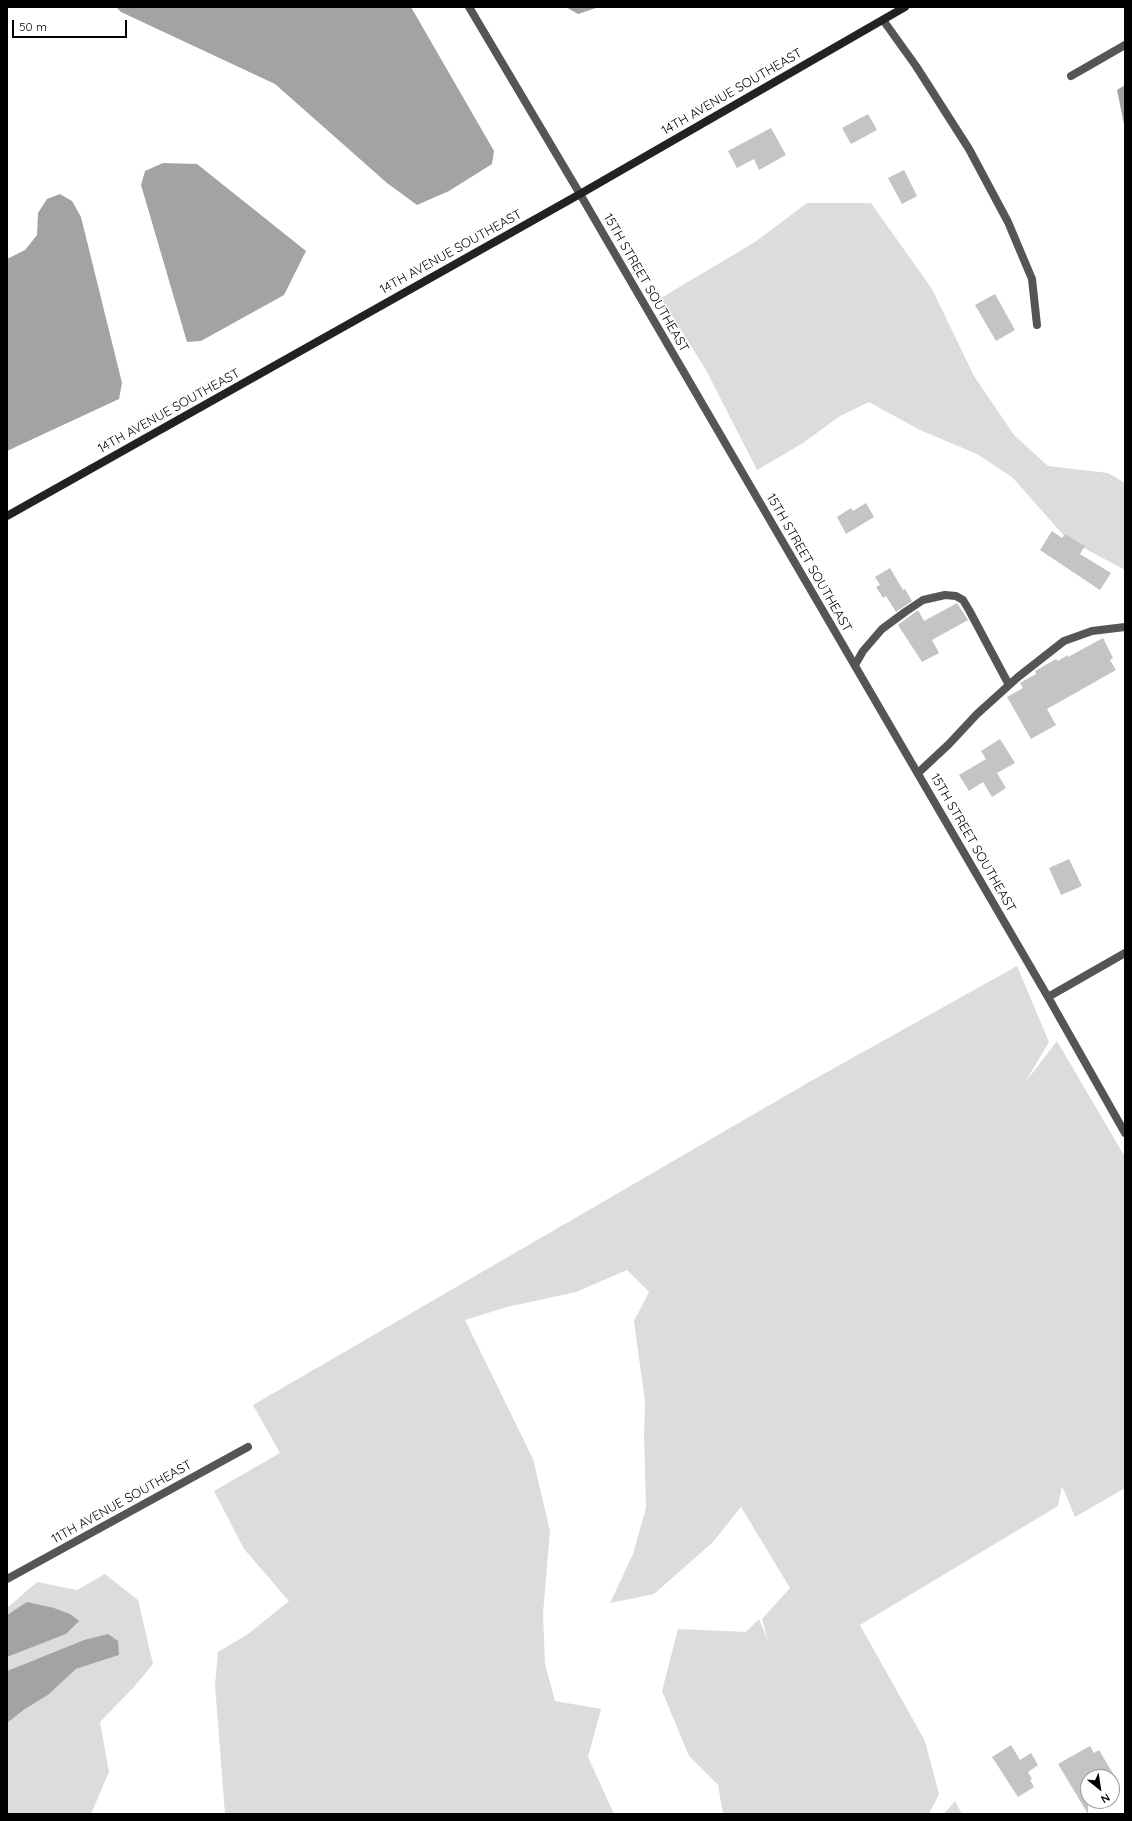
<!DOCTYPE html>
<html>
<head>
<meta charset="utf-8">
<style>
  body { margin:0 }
  #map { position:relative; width:1132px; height:1821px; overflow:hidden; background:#fff; font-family:Quicksand,sans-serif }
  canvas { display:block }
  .frame { position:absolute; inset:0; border:8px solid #000; pointer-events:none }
  .north { position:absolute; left:1080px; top:1769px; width:40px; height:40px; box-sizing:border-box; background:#fff; border:1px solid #999; border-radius:50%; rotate:150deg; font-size:11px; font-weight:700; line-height:16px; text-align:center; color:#000 }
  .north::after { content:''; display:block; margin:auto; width:14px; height:18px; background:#000; clip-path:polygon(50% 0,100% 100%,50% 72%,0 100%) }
  .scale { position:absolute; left:12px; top:20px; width:115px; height:18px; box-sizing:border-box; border:2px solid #000; border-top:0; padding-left:5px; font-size:12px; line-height:14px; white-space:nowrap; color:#000; -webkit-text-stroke:3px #fff; paint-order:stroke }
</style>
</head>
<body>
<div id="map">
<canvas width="1132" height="1821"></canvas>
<div class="frame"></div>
<div class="north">N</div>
<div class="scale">50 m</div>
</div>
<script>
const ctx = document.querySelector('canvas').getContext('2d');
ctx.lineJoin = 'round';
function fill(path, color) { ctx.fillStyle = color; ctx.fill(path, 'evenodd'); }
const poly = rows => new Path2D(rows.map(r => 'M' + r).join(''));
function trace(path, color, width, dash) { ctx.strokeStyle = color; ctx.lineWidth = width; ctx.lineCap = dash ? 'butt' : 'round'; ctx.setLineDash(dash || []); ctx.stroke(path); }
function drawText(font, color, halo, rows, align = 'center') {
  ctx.font = font + ' Quicksand,sans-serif'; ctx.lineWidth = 3; ctx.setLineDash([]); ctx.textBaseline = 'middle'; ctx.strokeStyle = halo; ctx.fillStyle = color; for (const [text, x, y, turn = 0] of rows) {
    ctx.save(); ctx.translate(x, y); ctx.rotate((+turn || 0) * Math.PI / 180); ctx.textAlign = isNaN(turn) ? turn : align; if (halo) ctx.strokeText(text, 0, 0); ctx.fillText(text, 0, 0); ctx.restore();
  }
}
fill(poly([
  [807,203,871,203,932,289,974,376,1014,435,1048,466,1108,473,1125,483,1125,570,1067,539,1012,477,977,454,920,430,869,402,840,416,803,443,757,470,706,370,661,298,755,242],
  [1017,966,1049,1042,1024,1084,1057,1041,1125,1157,1125,1488,1075,1517,1062,1486,1058,1506,860,1625,925,1741,939,1794,929,1814,723,1814,718,1785,689,1756,662,1691,678,1629,746,1632,759,1619,768,1641,762,1619,790,1588,741,1507,713,1542,654,1594,610,1603,633,1554,646,1508,644,1434,645,1402,634,1321,649,1292,627,1270,576,1292,507,1307,465,1320,533,1459,550,1531,543,1613,545,1664,555,1701,601,1709,588,1757,614,1814,225,1814,215,1685,218,1652,248,1634,289,1601,244,1549,214,1491,280,1453,253,1405,811,1081],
  [105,1574,138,1600,153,1664,134,1687,100,1722,109,1772,91,1814,7,1814,7,1723,25,1709,48,1695,76,1669,119,1655,84,1640,7,1671,7,1657,66,1634,28,1602,7,1615,7,1608,37,1582,77,1590],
  [955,1801,962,1814,944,1814]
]), '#dcdcdc');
fill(poly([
  [116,7,411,7,494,151,492,164,449,191,417,205,387,183,275,84,121,12],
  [566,7,599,7,578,14],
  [1125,85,1125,129,1117,90],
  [163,163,197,164,306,251,284,295,201,341,187,342,141,185,145,171],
  [60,194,72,201,81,217,122,383,119,399,7,451,7,259,25,250,37,235,38,213,47,199],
  [27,1602,54,1608,70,1614,79,1621,66,1634,7,1657,7,1615],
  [108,1634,118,1641,119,1655,76,1669,48,1695,25,1709,7,1723,7,1671,84,1640]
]), '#a3a3a3');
fill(poly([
  [868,114,877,130,851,144,842,128],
  [771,128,786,155,759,170,754,159,737,168,728,151],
  [904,170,917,196,902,204,888,178],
  [995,294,1015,330,996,341,975,305],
  [866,503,874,517,846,534,837,517,851,508,853,511],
  [1052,531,1062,538,1065,534,1085,546,1080,554,1111,573,1100,590,1040,550],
  [890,568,903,590,905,589,912,601,896,612,886,596,883,598,876,587,880,585,875,577],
  [957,603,968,620,932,640,939,653,922,662,898,625,918,610,924,621],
  [1103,638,1113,658,1110,660,1116,670,1047,709,1056,725,1031,739,1007,697,1023,688,1020,683,1036,674,1035,671,1056,659,1058,661,1068,655,1068,657],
  [1000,739,1015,763,997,773,1006,788,992,797,983,782,969,791,959,775,986,759,981,751],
  [1069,859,1082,886,1061,895,1049,868],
  [1011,1745,1020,1760,1031,1753,1038,1765,1028,1772,1032,1779,1030,1780,1034,1787,1018,1797,992,1757],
  [1090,1746,1094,1753,1099,1750,1115,1777,1088,1777,1088,1814,1058,1764]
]), '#c4c4c4');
trace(poly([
  [883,20,916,66,969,149,1008,222,1032,279,1037,325],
  [855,665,863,651,882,629,905,612,923,600,945,595,956,596,963,600,969,610,1009,685],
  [918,773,949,744,977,714,1018,677,1064,641,1092,631,1125,627]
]), '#555', 8);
trace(poly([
  [469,7,580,194,1048,997,1125,1133],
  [1071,76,1125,45],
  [1048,997,1125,953],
  [7,1579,248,1447]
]), '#555', 8);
trace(poly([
  [7,516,580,194,905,7]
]), '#222', 8);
drawText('13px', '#000', '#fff', [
  ["14TH AVENUE SOUTHEAST",732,92,-30],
  ["14TH AVENUE SOUTHEAST",451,252,-29],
  ["15TH STREET SOUTHEAST",646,283,60],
  ["14TH AVENUE SOUTHEAST",169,411,-29],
  ["15TH STREET SOUTHEAST",809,563,60],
  ["15TH STREET SOUTHEAST",973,843,60],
  ["11TH AVENUE SOUTHEAST",122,1502,-29]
]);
</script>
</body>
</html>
